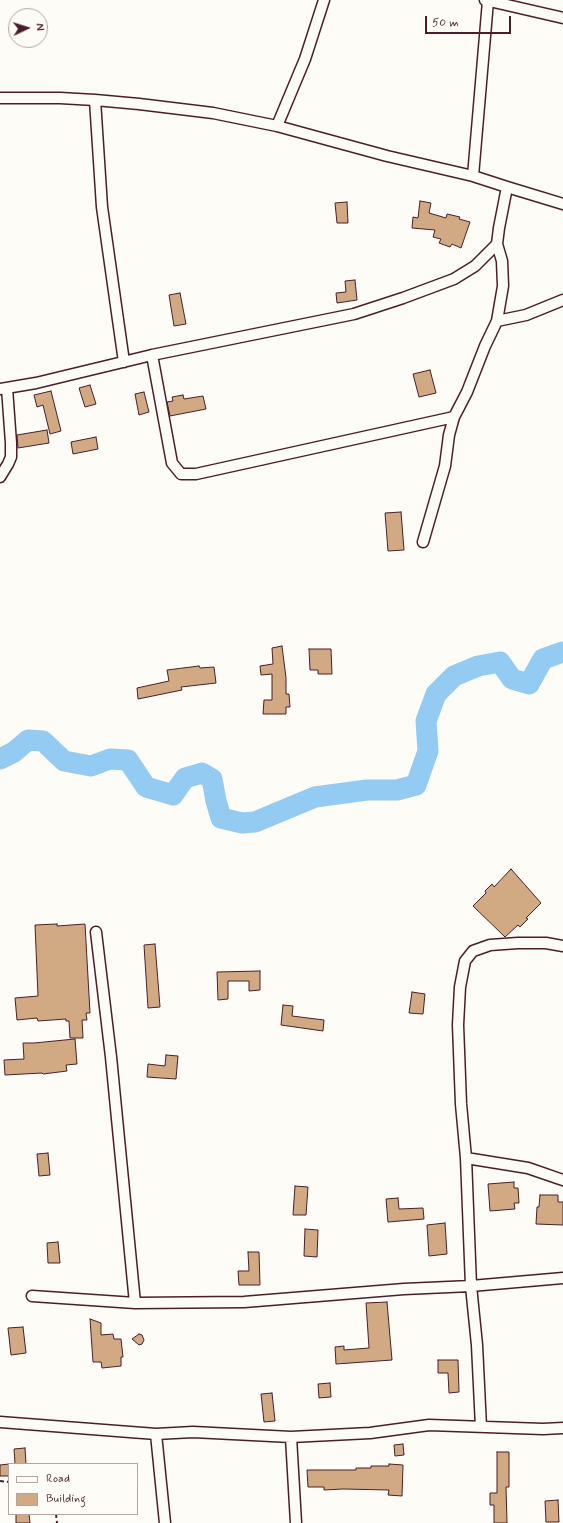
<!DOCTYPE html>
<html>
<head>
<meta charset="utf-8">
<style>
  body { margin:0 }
  #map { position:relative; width:563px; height:1523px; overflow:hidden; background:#fdfcf7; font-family:Mynerve,sans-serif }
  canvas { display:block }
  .legend { position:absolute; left:8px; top:1463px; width:130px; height:52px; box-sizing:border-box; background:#fdfcf7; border:1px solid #b5a4a5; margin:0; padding:5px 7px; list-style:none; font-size:12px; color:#4a1f2b }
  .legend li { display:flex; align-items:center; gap:8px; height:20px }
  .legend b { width:20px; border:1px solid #b5a4a5 }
  .north { position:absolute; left:8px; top:8px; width:40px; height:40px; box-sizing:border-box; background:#fdfcf7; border:1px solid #b5a4a5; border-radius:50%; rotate:86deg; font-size:11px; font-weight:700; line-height:16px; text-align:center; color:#4a1f2b }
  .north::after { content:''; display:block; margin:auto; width:14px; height:18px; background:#4a1f2b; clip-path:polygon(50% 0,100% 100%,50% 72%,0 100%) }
  .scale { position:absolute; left:425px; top:16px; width:86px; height:18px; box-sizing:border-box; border:2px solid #4a1f2b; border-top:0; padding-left:5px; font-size:12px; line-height:14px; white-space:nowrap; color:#4a1f2b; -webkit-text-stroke:3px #fdfcf7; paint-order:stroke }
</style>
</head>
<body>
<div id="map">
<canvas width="563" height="1523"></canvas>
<ul class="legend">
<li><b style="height:5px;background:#fdfcf7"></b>Road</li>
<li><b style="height:11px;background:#d1a983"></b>Building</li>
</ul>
<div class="north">N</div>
<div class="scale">50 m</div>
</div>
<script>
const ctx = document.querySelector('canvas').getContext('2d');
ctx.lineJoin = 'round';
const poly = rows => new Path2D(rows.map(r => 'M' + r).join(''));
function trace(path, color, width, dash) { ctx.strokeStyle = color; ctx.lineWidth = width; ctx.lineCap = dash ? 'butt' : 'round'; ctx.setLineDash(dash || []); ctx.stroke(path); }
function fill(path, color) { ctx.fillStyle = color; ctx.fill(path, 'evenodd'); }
trace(poly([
  [0,759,14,752,28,740,43,741,64,761,91,766,110,759,128,760,146,787,173,795,185,778,202,773,212,779,216,801,221,818,242,823,255,822,315,797,367,790,397,790,416,785,428,751,426,721,436,694,454,676,478,666,500,662,512,679,529,684,543,659,563,652]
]), '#94cbf2', 21);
const building = poly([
  [420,201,431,203,429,213,446,218,447,214,460,217,459,219,470,222,461,248,452,244,450,247,439,243,441,239,433,237,435,230,412,228,413,217,418,218,420,201],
  [347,202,348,223,337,223,335,203,347,202],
  [355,280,357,300,337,303,336,293,346,292,345,281,355,280],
  [180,293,186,324,174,326,169,295,180,293],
  [430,370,436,393,419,397,413,374,430,370],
  [90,385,96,404,85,407,79,388,90,385],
  [51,391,61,431,50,434,43,405,37,407,34,395,51,391],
  [144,392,149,412,139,415,135,394,144,392],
  [183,395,184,399,203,396,206,409,170,416,167,402,173,401,172,397,183,395],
  [47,430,49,443,18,448,17,435,47,430],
  [96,437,98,449,73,454,71,442,96,437],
  [401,512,404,550,388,551,385,513,401,512],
  [282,646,286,678,286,694,289,694,290,707,286,707,286,714,263,714,264,700,272,700,272,674,261,675,260,666,273,664,272,648,282,646],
  [309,649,331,649,332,674,318,674,318,670,310,670,309,649],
  [199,666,200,668,214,667,216,683,181,687,182,690,138,699,137,688,169,681,167,670,199,666],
  [511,869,541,903,526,918,528,919,520,927,518,925,505,937,473,906,486,893,485,891,492,884,494,887,511,869],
  [57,924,57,926,85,924,90,1013,86,1013,87,1020,82,1020,83,1038,70,1038,69,1021,66,1021,66,1019,38,1021,37,1018,17,1020,15,998,38,996,35,925,57,924],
  [155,944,160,1007,148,1008,144,945,155,944],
  [260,971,260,990,249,991,249,981,228,981,228,999,218,1000,217,972,260,971],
  [412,992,425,994,423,1014,409,1013,412,992],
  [283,1005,293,1006,292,1016,324,1020,323,1031,281,1025,283,1005],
  [75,1039,77,1064,66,1065,67,1071,43,1074,42,1073,5,1075,4,1060,24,1059,23,1043,34,1043,75,1039],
  [166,1055,178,1056,176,1079,147,1077,148,1064,165,1066,166,1055],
  [48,1153,50,1175,39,1176,37,1154,48,1153],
  [514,1182,514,1188,518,1188,519,1203,514,1203,515,1209,490,1211,488,1184,514,1182],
  [295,1186,308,1187,306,1215,293,1215,295,1186],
  [540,1195,558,1195,558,1202,563,1202,563,1225,536,1224,537,1207,539,1207,540,1195],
  [398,1198,399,1209,423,1208,424,1219,388,1222,386,1199,398,1198],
  [445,1223,447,1254,429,1256,427,1225,445,1223],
  [305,1229,318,1230,317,1257,304,1256,305,1229],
  [58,1242,60,1263,48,1263,47,1243,58,1242],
  [248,1252,259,1252,260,1285,239,1285,238,1271,249,1271,248,1252],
  [387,1302,392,1360,336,1364,335,1347,344,1346,344,1350,369,1348,366,1303,387,1302],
  [90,1319,101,1323,101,1335,113,1334,114,1339,121,1339,123,1357,121,1357,121,1366,102,1368,101,1362,93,1362,90,1319],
  [23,1327,26,1353,11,1355,8,1328,23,1327],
  [139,1334,142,1335,144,1340,142,1344,139,1345,132,1339,139,1334],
  [438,1360,458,1360,459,1392,449,1393,448,1373,438,1373,438,1360],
  [330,1383,331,1397,319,1398,318,1384,330,1383],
  [272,1393,275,1421,264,1422,261,1394,272,1393],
  [403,1444,404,1455,395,1456,394,1445,403,1444],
  [25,1448,26,1464,15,1464,14,1449,25,1448],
  [497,1452,509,1452,509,1487,506,1487,507,1523,494,1523,494,1505,490,1505,490,1493,497,1493,497,1452],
  [9,1464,9,1476,0,1476,0,1465,9,1464],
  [389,1464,403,1465,402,1496,388,1495,389,1490,343,1489,324,1490,324,1487,308,1487,307,1470,356,1470,356,1468,371,1468,371,1466,389,1466,389,1464],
  [558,1500,559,1522,546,1522,545,1501,558,1500],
  [16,1514,29,1514,30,1523,16,1523,16,1514]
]);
fill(building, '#d1a983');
trace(building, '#4a1f2b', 1);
const street = poly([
  [485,0,563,18],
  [0,98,60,98,95,100,139,104,213,113,277,126,387,156,473,176,507,187,563,204],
  [95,100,102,207,124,362],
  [277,126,305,59,324,0],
  [473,176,488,1],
  [497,321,526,315,563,300],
  [152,355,172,463,181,474,196,474,454,417],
  [0,389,36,383,152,355,354,314,403,298,454,279,475,266,497,244],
  [0,477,8,464,11,457,11,443,7,388],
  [423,542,445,466,449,435,454,417,467,392,485,346,497,321,503,286,502,261,497,244,499,228,507,187],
  [96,932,111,1057,135,1303,244,1302,404,1289,471,1286,563,1278],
  [563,946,546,943,518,943,490,945,473,951,465,961,460,987,458,1025,461,1104,466,1158,528,1168,563,1180],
  [466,1158,471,1286,477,1345,481,1427],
  [32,1296,135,1303],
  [0,1422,156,1434,193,1432,291,1437,370,1433,429,1425,543,1429,563,1428],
  [156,1434,165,1523],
  [291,1437,296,1523]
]);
trace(street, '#4a1f2b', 13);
trace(poly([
  [0,1481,9,1482],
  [56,1514,57,1523]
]), '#4a1f2b', 2, [4, 3]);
trace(street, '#fdfcf7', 10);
</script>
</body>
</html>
